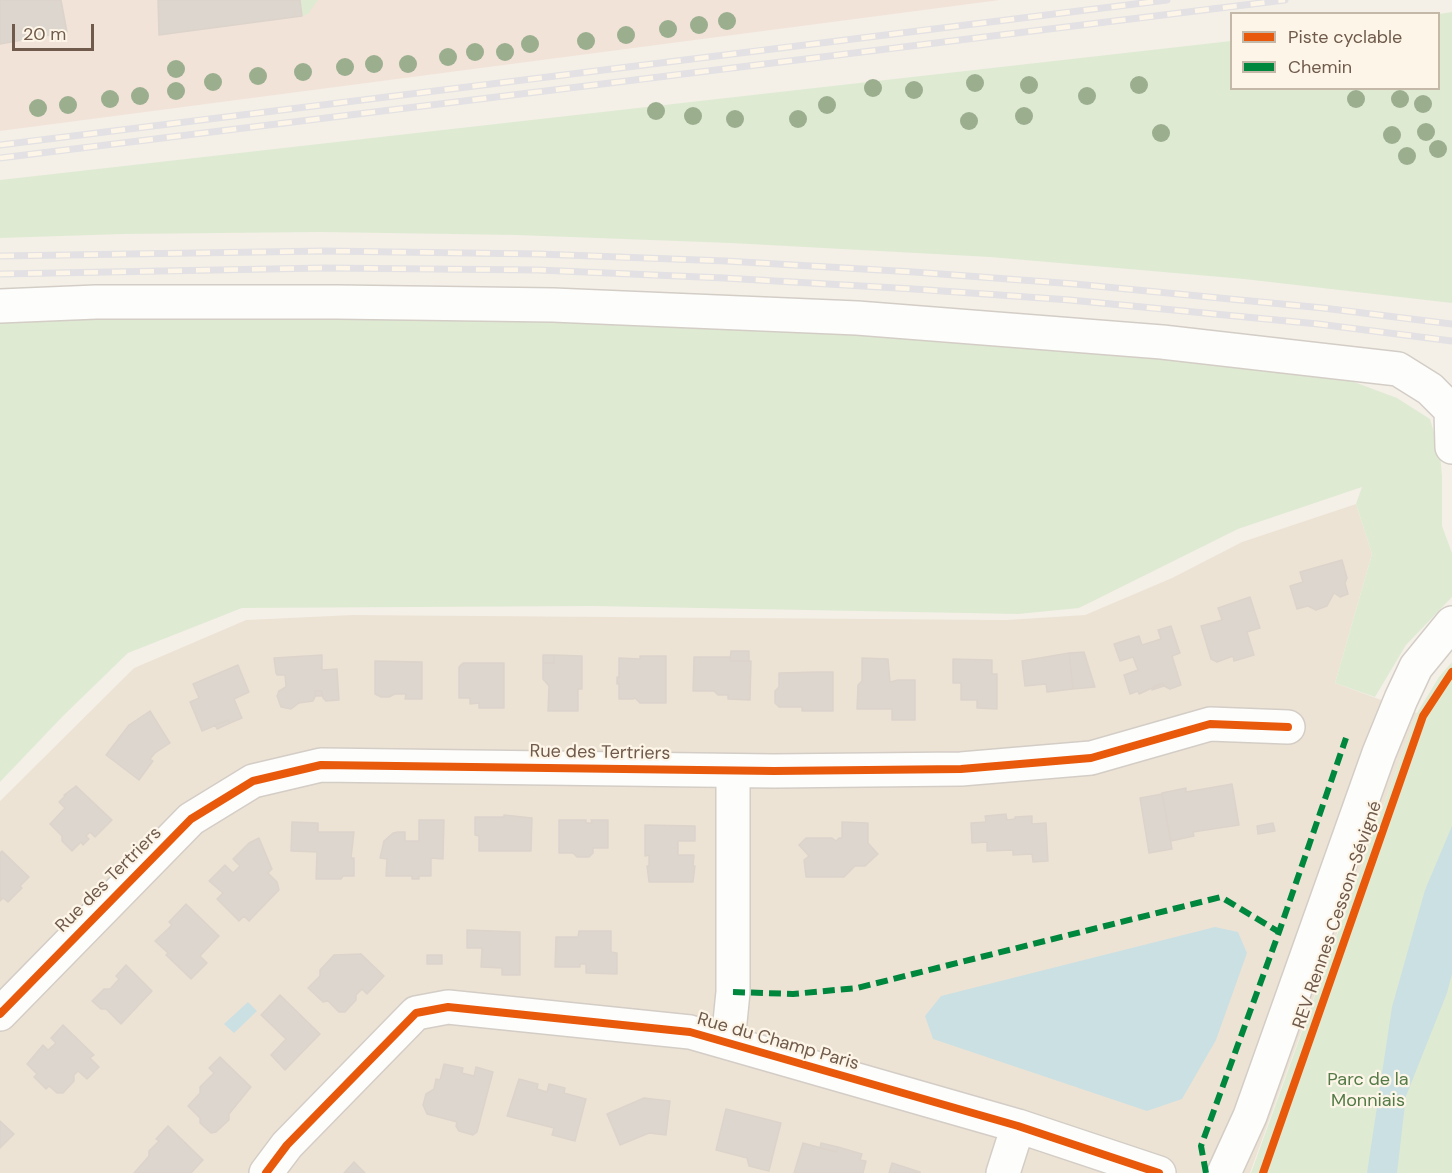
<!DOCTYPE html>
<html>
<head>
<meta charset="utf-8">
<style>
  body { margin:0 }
  #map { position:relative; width:1452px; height:1173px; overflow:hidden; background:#f4f0e8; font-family:"DM Sans",sans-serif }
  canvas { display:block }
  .legend { position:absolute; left:1230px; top:12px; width:210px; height:78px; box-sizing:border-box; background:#fdf6e8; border:2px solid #c4b8a9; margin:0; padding:8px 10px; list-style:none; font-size:18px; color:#6f5a4b }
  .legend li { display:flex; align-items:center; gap:12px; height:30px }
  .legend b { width:30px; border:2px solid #c4b8a9 }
  .scale { position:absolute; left:12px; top:24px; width:82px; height:27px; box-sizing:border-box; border:3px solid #6f5a4b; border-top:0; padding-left:8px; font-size:18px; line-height:21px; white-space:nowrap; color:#6f5a4b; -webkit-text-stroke:4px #fdf6e8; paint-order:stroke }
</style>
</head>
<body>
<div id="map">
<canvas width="1452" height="1173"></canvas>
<ul class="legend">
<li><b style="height:8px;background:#e8590c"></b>Piste cyclable</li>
<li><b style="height:8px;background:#00873e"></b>Chemin</li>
</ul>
<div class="scale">20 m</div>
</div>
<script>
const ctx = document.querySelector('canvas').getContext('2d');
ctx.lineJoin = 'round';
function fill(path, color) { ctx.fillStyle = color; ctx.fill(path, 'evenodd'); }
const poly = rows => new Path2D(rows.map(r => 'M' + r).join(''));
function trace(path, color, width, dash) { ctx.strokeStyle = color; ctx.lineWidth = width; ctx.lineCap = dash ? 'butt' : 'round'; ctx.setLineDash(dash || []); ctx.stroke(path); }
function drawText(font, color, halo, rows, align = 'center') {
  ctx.font = font + ' "DM Sans",sans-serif'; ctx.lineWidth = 4.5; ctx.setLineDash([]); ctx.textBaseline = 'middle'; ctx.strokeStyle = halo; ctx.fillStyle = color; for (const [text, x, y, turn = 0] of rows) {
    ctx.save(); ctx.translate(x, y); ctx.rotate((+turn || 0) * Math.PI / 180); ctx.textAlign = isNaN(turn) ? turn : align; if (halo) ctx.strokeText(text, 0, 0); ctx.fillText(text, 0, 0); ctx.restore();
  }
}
fill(poly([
  [1356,504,1372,554,1335,683,1417,713,1250,1173,0,1173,0,801,134,668,246,620,352,615,1006,620,1085,615,1172,578,1242,542]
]), '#ede3d5');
fill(poly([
  [0,0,1000,0,0,131]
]), '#f2e3d9');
fill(poly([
  [300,0,318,0,308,14,302,16],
  [1452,12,1452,303,1244,279,990,257,731,243,516,235,320,232,124,234,0,238,0,180,1231,41,1232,88,1438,88,1439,14],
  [442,296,1330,373,1397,398,1430,419,1440,453,1442,476,1442,526,1452,553,1452,597,1406,645,1375,697,1335,683,1372,554,1356,504,1362,487,1238,529,1079,608,1018,614,593,606,242,608,128,653,63,716,0,782,0,300],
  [1452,662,1452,1173,1251,1173,1417,713,1439,677]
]), '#dfead3');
fill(poly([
  [1452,826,1452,974,1447,993,1406,1096,1397,1173,1367,1173,1392,1007,1425,890],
  [1215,927,1238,932,1247,953,1216,1040,1182,1099,1147,1111,933,1039,925,1016,941,996],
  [248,1002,257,1011,234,1033,224,1024]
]), '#cbe0e3');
const building = poly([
  [0,0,61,0,67,32,0,44,0,0],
  [158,0,300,0,302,16,159,35,158,0],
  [1342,560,1347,578,1345,583,1348,594,1340,597,1334,593,1327,606,1316,610,1308,606,1297,609,1290,586,1303,582,1300,572,1342,560],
  [1250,597,1260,628,1247,632,1254,655,1234,661,1233,656,1217,662,1211,659,1201,626,1222,620,1218,608,1250,597],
  [1171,626,1180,653,1172,656,1181,685,1170,689,1164,686,1163,683,1139,694,1138,691,1130,694,1124,675,1138,670,1133,657,1120,661,1114,644,1139,636,1142,645,1161,639,1158,630,1171,626],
  [731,651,749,651,749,661,730,661,731,651],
  [1084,652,1095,687,1073,689,1069,653,1084,652],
  [1069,653,1073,689,1047,692,1046,684,1025,686,1022,661,1069,653],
  [322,655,322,670,337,669,339,700,326,701,323,698,322,691,315,691,315,697,313,701,299,703,291,709,281,707,277,696,279,691,286,687,285,675,277,675,276,673,274,658,322,655],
  [543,655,554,655,554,663,543,663,543,655],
  [554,655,582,656,582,689,578,689,578,711,548,711,549,686,543,679,543,663,554,663,554,655],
  [640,656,666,656,666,703,640,703,635,698,633,699,619,699,619,684,617,684,617,677,619,678,619,658,640,659,640,656],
  [694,657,730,657,730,661,751,661,750,700,728,699,728,695,718,695,714,691,693,691,694,657],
  [862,658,888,659,890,682,898,680,915,680,915,720,892,720,892,709,857,709,858,685,862,681,862,658],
  [953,659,992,660,992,674,997,674,997,709,977,708,977,700,961,700,961,683,953,683,953,659],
  [375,661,422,662,422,699,405,699,406,694,395,694,389,697,381,697,375,694,375,661],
  [463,663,504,663,504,708,479,708,479,703,470,704,470,698,459,698,459,667,463,663],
  [238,665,249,692,234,699,242,718,230,723,228,720,202,731,190,702,199,698,193,684,238,665],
  [817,672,833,672,833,711,802,711,802,707,779,707,775,703,775,691,779,687,779,673,817,672],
  [1163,683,1164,686,1152,690,1154,686,1163,683],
  [315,691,322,691,322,696,315,696,315,691],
  [150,711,170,743,155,753,150,759,153,761,139,780,106,755,129,725,150,711],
  [228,720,230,723,217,729,215,725,228,720],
  [1232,784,1239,825,1193,832,1194,836,1171,841,1162,793,1186,788,1186,792,1232,784],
  [76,786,112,820,95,837,90,832,86,836,89,839,83,845,81,842,72,851,62,841,62,836,50,824,65,808,59,802,65,796,64,795,76,786],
  [1162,794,1172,849,1149,853,1140,798,1162,794],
  [1006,814,1007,820,1015,819,1015,817,1032,816,1032,824,1046,823,1048,861,1033,862,1032,854,1013,855,1013,850,987,851,987,842,972,843,971,823,986,822,985,816,1006,814],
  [504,815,532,818,531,851,479,851,479,836,475,835,475,817,504,817,504,815],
  [419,820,444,820,443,859,431,858,431,876,419,876,419,879,412,879,412,876,386,876,387,859,380,858,384,841,393,833,398,832,405,832,405,841,419,841,419,820],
  [559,820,586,820,586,823,592,823,591,820,608,820,608,848,593,848,593,853,589,857,577,857,573,853,559,853,559,820],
  [292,822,318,823,318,832,354,832,351,858,354,858,354,876,343,876,341,879,316,879,317,852,291,851,292,822],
  [842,822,868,823,868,843,878,854,865,866,855,866,844,877,806,877,804,860,809,856,799,845,806,838,832,838,836,841,839,838,842,838,842,822],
  [1273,823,1275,831,1258,834,1257,826,1273,823],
  [645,825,695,826,695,841,678,841,678,855,694,855,693,866,695,866,693,882,649,882,647,866,649,866,649,855,645,856,645,825],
  [259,838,272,869,268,873,277,882,279,890,249,921,244,916,239,921,217,899,223,893,209,881,225,865,233,873,240,866,233,859,249,843,259,838],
  [2,851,29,877,20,886,22,888,8,902,3,898,0,901,0,853,2,851],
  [186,904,219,936,200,956,207,963,191,979,166,955,168,953,155,941,172,925,169,922,186,904],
  [467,930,520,932,520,975,502,975,502,968,481,967,482,948,467,948,467,930],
  [579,931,611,931,611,952,617,953,617,974,586,973,586,964,580,964,580,967,555,967,556,937,578,937,579,931],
  [361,954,384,976,367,994,362,989,356,995,356,1000,345,1012,339,1012,328,1001,323,1002,308,988,320,976,320,970,334,955,361,954],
  [427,955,442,955,442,964,427,964,427,955],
  [126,965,152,991,121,1024,106,1009,101,1009,92,1001,104,989,110,989,119,979,116,976,126,965],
  [280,995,320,1034,285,1070,271,1055,286,1039,261,1015,280,995],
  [63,1025,94,1055,90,1058,99,1067,87,1079,78,1071,74,1075,74,1081,63,1093,57,1093,49,1086,46,1089,34,1077,37,1074,27,1064,43,1045,48,1050,56,1043,51,1038,63,1025],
  [220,1057,251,1087,229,1114,229,1120,216,1132,211,1133,200,1123,200,1118,188,1106,200,1093,200,1087,214,1073,209,1068,220,1057],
  [444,1064,463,1068,462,1073,474,1076,476,1067,493,1072,477,1132,473,1135,459,1131,456,1126,457,1122,427,1114,423,1105,426,1094,434,1089,436,1079,440,1080,444,1064],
  [519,1079,538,1084,537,1089,547,1092,549,1084,565,1088,564,1093,586,1099,575,1141,552,1135,554,1128,507,1116,519,1079],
  [644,1098,670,1101,666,1135,649,1133,620,1145,607,1114,644,1098],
  [726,1109,781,1123,769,1171,749,1166,747,1158,716,1150,726,1109],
  [0,1121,14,1134,0,1148,0,1121],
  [168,1126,203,1160,191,1173,134,1173,149,1156,149,1151,159,1141,156,1139,168,1126],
  [803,1143,836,1152,838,1147,862,1154,860,1160,866,1161,863,1173,794,1173,803,1143],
  [821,1143,838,1147,836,1152,820,1148,821,1143],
  [354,1162,365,1173,344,1173,354,1162],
  [892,1163,920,1172,920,1173,889,1173,892,1163]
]);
fill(building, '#ddd6ce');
trace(building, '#dcd4cb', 1.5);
const minor = poly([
  [0,306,96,302,337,302,553,305,857,318,1162,342,1398,369,1430,389,1451,410,1452,447],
  [0,1014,191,819,253,781,321,765,774,771,961,769,1091,758,1210,724,1288,727],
  [728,1042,733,992,733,771],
  [266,1173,287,1145,416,1013,448,1007,690,1032,1018,1126,1159,1173],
  [1003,1173,1018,1126],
  [1224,1173,1250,1116,1379,753,1401,699,1416,667,1452,623]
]);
trace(minor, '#d3cdc6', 36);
trace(minor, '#fdfdfc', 33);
const rail = poly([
  [0,145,1167,0],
  [0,158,1285,0],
  [0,256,324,251,539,254,726,261,914,272,1075,284,1323,308,1452,324],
  [0,274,324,268,538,270,724,278,914,289,1070,300,1318,324,1452,341]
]);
trace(rail, '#e3e1e3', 7);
trace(rail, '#fdf6e8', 4.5, [14]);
trace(poly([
  [733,992,793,994,857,988,1221,897,1279,932],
  [1206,1173,1201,1146,1279,932,1346,738]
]), '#00873e', 6, [12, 6]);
trace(poly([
  [0,1014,191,819,253,781,321,765,774,771,961,769,1091,758,1210,724,1288,727],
  [266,1173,287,1145,416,1013,448,1007,690,1032,1018,1126,1159,1173],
  [1263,1173,1423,716,1452,672]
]), '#e8590c', 8);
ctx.fillStyle = '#9baf8f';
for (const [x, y] of [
  [727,21],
  [699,25],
  [668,29],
  [626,35],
  [586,41],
  [530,44],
  [475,52],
  [505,52],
  [448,57],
  [374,64],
  [408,64],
  [345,67],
  [176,69],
  [303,72],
  [258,76],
  [213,82],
  [975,83],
  [1029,85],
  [1139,85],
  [873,88],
  [914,90],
  [176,91],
  [140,96],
  [1087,96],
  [110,99],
  [1356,99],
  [1400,99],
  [1423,104],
  [68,105],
  [827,105],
  [38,108],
  [656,111],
  [693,116],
  [1024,116],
  [735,119],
  [798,119],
  [969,121],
  [1426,132],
  [1161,133],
  [1392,135],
  [1438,149],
  [1407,156]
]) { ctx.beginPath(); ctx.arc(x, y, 9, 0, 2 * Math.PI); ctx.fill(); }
drawText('18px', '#6f5a4b', '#fdf6e8', [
  ["Rue des Tertriers",600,753,1],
  ["Rue des Tertriers",109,880,-45],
  ["REV Rennes Cesson-Sévigné",1338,915,-71],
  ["Rue du Champ Paris",778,1042,16]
]);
drawText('18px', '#537a47', '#fdf6e8', [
  ["Parc de la",1368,1080],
  ["Monniais",1368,1101]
]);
</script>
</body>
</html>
